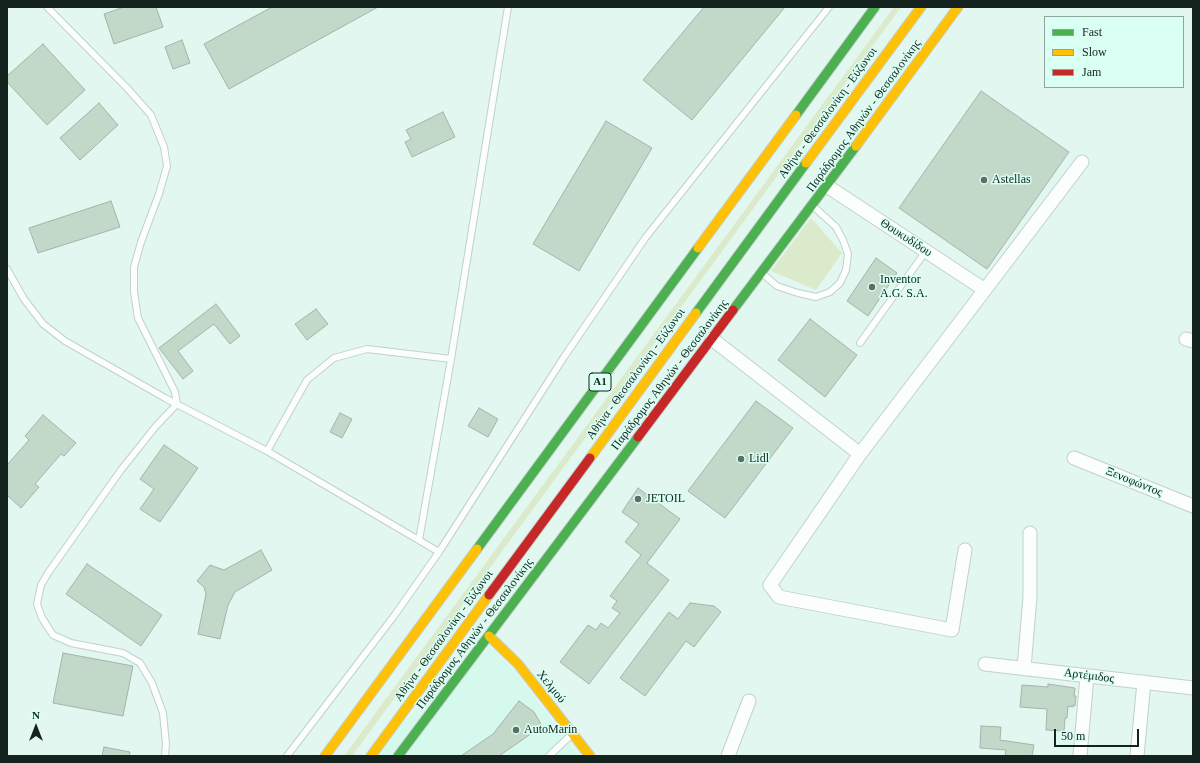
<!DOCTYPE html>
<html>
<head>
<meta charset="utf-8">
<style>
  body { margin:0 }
  #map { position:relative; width:1200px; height:763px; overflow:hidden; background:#e2f7f0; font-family:Georgia,serif }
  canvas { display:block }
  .frame { position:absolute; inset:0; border:8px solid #15231f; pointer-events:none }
  .legend { position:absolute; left:1044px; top:16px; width:140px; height:72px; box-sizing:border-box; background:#dafff3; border:1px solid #8ba79e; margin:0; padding:5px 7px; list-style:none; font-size:12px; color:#15231f }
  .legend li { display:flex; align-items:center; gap:8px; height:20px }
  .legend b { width:20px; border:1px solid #8ba79e }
  .north { position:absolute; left:16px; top:707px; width:40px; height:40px; -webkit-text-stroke:3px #dafff3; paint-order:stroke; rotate:0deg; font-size:11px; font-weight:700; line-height:16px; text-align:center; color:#15231f }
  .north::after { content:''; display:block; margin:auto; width:14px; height:18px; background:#15231f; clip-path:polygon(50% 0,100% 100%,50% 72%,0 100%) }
  .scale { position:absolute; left:1054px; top:729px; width:85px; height:18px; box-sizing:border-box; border:2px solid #15231f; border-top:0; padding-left:5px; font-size:12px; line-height:14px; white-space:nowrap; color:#15231f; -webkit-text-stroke:3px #dafff3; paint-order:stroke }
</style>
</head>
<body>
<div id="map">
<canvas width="1200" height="763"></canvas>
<div class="frame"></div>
<ul class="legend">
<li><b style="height:5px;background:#4caf50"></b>Fast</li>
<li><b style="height:5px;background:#ffc107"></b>Slow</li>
<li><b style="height:5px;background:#c62828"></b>Jam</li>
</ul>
<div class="north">N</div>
<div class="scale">50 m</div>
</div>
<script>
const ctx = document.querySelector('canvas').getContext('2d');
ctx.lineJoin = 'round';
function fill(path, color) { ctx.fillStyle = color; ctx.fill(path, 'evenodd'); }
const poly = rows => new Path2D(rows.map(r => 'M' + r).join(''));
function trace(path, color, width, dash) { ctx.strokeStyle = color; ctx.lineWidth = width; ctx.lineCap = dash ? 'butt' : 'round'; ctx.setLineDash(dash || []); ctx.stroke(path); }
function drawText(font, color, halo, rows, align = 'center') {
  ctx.font = font + ' Georgia,serif'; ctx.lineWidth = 3; ctx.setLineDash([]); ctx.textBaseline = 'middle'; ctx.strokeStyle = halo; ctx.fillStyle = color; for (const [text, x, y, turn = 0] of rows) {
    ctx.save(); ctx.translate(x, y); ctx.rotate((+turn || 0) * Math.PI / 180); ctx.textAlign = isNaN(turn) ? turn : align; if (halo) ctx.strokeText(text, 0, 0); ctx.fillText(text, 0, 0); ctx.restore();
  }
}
fill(poly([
  [490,647,513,669,579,756,364,756]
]), '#d6f9ed');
fill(poly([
  [894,7,901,7,352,756,344,756],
  [811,218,842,253,816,290,771,271]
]), '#daeaca');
const building = poly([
  [124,7,156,7,163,27,114,44,104,14,124,7],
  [272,7,378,7,229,89,204,44,272,7],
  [704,7,785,7,692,120,643,80,704,7],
  [182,40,190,63,173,69,165,47,182,40],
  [43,44,85,90,47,125,7,82,7,76,43,44],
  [981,91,1069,152,987,269,899,208,981,91],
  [99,103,118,125,80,160,60,138,99,103],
  [443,112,455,137,412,157,405,142,411,139,406,130,443,112],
  [606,121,652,148,579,271,533,244,606,121],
  [111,201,120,227,38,253,29,228,111,201],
  [876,258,897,273,868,316,847,301,876,258],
  [216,304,240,336,230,344,214,324,178,351,193,371,183,379,159,348,216,304],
  [316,309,328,324,307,340,295,324,316,309],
  [810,319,857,355,825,397,778,360,810,319],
  [756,401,793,428,725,518,688,491,756,401],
  [479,408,498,419,488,437,468,426,479,408],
  [340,413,352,419,342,438,330,432,340,413],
  [43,415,76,443,64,456,61,454,35,484,39,487,21,508,7,495,7,465,29,440,25,436,43,415],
  [164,445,198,468,160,522,140,509,154,489,140,479,164,445],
  [638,488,680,519,647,563,669,580,589,684,560,662,588,625,596,630,601,623,608,628,620,613,612,608,617,601,610,596,641,555,625,542,639,524,622,512,638,488],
  [261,550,272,570,235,592,228,605,220,639,198,634,206,594,204,587,197,581,210,565,224,570,261,550],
  [87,564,162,615,141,646,66,594,87,564],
  [690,603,714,606,721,612,694,647,686,641,645,696,620,678,669,612,678,619,690,603],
  [63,653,133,666,123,716,53,703,63,653],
  [1048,684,1075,688,1074,696,1076,696,1075,706,1073,705,1073,707,1068,706,1067,718,1065,718,1064,731,1046,730,1047,709,1020,707,1022,685,1048,687,1048,684],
  [519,701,534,712,542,726,499,756,461,756,493,734,519,701],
  [981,726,1001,727,1000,740,1034,745,1032,756,1005,756,1006,750,980,748,981,726],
  [104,747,130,752,129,756,102,756,104,747]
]);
fill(building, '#c2d8c9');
trace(building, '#a5b3ab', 1);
const lane = poly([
  [47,7,127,88,151,115,164,147,167,166,159,194,141,242,134,267,134,292,138,318,175,392,177,404],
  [7,269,24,299,43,324,65,341,165,398,267,451,439,552,394,616,287,756],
  [763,274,777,286,798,293,816,297,830,292,840,283,846,270,848,254,843,240,836,227,814,207],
  [860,343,926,251],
  [267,451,307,380,334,358,367,349,451,359],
  [419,540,451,359,508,7],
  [439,552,564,357,646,237,829,7],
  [165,756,166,744,163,713,152,683,140,663,123,653,71,643,53,635,42,618,37,604,41,585,48,573,121,470,156,426,177,404],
  [549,756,571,735]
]);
const street = poly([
  [827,186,985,290],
  [712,339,860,454],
  [1186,339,1193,341],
  [1074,458,1193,506],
  [965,550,952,630,779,597,770,585,860,454,1082,162],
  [985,664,1193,688],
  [1024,668,1030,597,1030,533],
  [728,756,749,701],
  [1080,756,1087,676],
  [1137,756,1144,682]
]);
const fast = poly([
  [796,115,875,7],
  [733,310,856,146],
  [696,313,806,163],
  [477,549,698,248],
  [398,756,638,437]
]);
const slow = poly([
  [856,146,958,7],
  [806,163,921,7],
  [698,248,796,115],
  [590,458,696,313],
  [489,636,518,664,590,756],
  [325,756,477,549],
  [371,756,489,595]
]);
const jam = poly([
  [638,437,733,310],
  [489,595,590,458]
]);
trace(lane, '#c1d1cc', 8);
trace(street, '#c1d1cc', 15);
trace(fast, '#c1d1cc', 11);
trace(slow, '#c1d1cc', 11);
trace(jam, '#c1d1cc', 11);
trace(lane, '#fbfefd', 6);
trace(street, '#fbfefd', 13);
trace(fast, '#4caf50', 9);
trace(slow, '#ffc107', 9);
trace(jam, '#c62828', 9);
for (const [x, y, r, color] of [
  [984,180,4,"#5d6d68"],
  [872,287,4,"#5d6d68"],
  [741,459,4,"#5d6d68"],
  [638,499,4,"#5d6d68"],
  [516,730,4,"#5d6d68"]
]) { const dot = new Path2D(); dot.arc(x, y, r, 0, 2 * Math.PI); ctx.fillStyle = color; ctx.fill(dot); trace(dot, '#dafff3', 1.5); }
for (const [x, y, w] of [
  [600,382,22]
]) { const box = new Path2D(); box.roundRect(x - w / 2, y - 9, w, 18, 3); ctx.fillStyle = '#dafff3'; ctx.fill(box); trace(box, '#15231f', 1); }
drawText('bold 11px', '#15231f', null, [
  ["Α1",600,382]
]);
drawText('12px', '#15231f', '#dafff3', [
  ["Αθήνα - Θεσσαλονίκη - Εύζωνοι",828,113,-54],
  ["Παράδρομος Αθηνών - Θεσσαλονίκης",864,116,-54],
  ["Θουκυδίδου",906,238,33],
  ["Αθήνα - Θεσσαλονίκη - Εύζωνοι",636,374,-54],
  ["Παράδρομος Αθηνών - Θεσσαλονίκης",670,375,-53],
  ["Ξενοφώντος",1134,482,22],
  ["Παράδρομος Αθηνών - Θεσσαλονίκης",475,634,-53],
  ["Αθήνα - Θεσσαλονίκη - Εύζωνοι",444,636,-54],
  ["Αρτέμιδος",1089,676,7],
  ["Χελμού",551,687,51]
]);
drawText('12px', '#15231f', '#dafff3', [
  ["Astellas",992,180],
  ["Inventor",880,280],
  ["A.G. S.A.",880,294],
  ["Lidl",749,459],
  ["JETOIL",646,499],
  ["AutoMarin",524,730]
], 'left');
</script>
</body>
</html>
